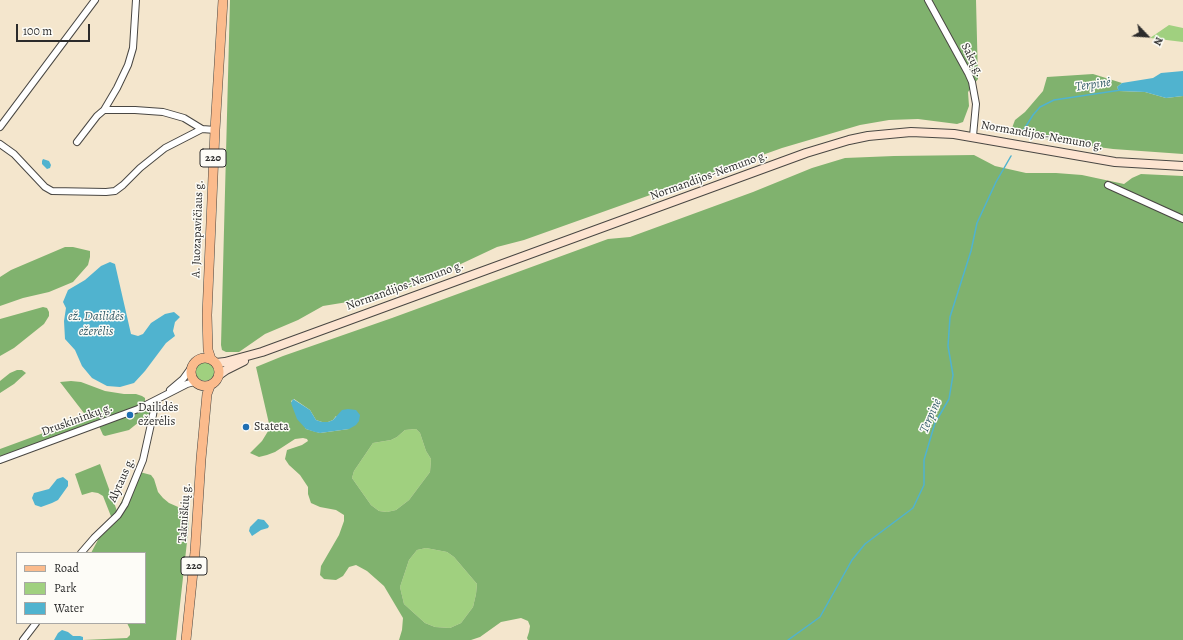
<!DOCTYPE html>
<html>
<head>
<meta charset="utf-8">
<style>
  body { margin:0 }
  #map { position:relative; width:1183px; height:640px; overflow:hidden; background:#f4e6cd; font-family:Alegreya,serif }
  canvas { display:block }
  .legend { position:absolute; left:16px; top:552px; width:130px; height:72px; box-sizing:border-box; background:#fdfcf7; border:1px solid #a9a8a5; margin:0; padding:5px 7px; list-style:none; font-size:12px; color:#2b2b2b }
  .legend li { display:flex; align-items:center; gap:8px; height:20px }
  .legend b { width:20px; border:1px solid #a9a8a5 }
  .north { position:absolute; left:1127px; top:16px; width:40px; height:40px; -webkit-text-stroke:3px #fdfcf7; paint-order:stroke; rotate:115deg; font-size:11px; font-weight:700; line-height:16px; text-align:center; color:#2b2b2b }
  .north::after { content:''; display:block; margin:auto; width:14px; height:18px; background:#2b2b2b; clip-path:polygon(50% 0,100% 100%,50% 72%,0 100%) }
  .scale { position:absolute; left:16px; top:24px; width:74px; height:18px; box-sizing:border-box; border:2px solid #2b2b2b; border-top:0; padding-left:5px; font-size:12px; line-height:14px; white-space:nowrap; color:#2b2b2b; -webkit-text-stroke:3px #fdfcf7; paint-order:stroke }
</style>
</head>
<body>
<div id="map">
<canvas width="1183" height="640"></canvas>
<ul class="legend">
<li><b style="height:5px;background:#fbbb8c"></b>Road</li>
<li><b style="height:11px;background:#a0d07f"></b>Park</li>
<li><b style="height:11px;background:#50b3cf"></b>Water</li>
</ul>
<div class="north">N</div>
<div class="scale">100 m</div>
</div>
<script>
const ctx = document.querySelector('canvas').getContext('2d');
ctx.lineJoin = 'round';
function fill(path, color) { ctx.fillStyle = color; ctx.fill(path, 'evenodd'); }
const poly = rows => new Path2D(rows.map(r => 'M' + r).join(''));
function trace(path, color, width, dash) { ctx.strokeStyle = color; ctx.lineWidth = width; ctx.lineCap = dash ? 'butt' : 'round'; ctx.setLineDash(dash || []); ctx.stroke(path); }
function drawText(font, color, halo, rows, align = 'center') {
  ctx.font = font + ' Alegreya,serif'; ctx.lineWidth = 3; ctx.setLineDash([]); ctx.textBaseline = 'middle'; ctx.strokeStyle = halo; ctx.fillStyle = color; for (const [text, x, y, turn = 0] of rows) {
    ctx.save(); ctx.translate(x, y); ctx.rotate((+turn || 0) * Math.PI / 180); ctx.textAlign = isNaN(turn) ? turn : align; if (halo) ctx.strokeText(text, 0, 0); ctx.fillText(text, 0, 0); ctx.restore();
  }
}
fill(poly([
  [1169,25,1183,28,1183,42,1150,38],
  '195 371a10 10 0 1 1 20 0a10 10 0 1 1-20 0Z',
  [416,429,420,433,426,451,431,459,430,472,409,500,396,510,387,512,379,511,371,505,352,478,354,471,373,443,391,440,397,437,405,430],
  [426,548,447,552,454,557,477,584,476,594,473,607,461,623,450,628,435,627,425,623,404,604,400,587,409,560,417,550]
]), '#a0d07f');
fill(poly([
  [230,0,976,0,978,79,968,92,969,106,963,122,957,124,918,119,889,120,860,125,782,148,524,240,497,247,414,286,372,298,323,306,298,320,265,334,239,352,226,352,222,350,221,345],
  [1093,74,1122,83,1117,87,1119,91,1145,92,1166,98,1183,96,1183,154,1113,149,1060,142,1036,137,1017,131,1012,128,1015,120,1025,112,1043,91,1047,77],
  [974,155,995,166,1026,173,1056,173,1082,175,1124,184,1132,178,1141,174,1183,176,1183,640,528,640,527,638,529,632,530,626,528,621,521,618,501,622,480,637,471,640,399,640,402,630,403,618,384,586,367,571,356,565,349,567,343,576,336,580,324,579,320,575,321,566,339,535,344,521,344,515,336,510,320,507,311,503,308,494,308,487,300,475,289,465,285,459,287,450,302,445,308,441,307,439,303,438,295,439,275,452,267,455,259,457,250,453,262,441,270,428,256,367,283,356,392,318,608,239,630,237,753,192,812,168,845,158,894,156],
  [294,399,310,410,316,420,322,422,328,422,333,420,336,416,349,429,320,433,306,429,291,401],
  [416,429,420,433,426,451,431,459,430,472,409,500,396,510,387,512,379,511,371,505,352,478,354,471,373,443,391,440,397,437,405,430],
  [426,548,447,552,454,557,477,584,476,594,473,607,461,623,450,628,435,627,425,623,404,604,400,587,409,560,417,550],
  [65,247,73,247,90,251,90,257,88,265,73,282,49,292,23,298,0,306,0,277,11,270],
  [43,307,47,308,49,312,49,316,44,324,14,348,0,356,0,319],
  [17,370,22,370,26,373,14,384,0,393,0,381,10,373],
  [71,381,81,382,105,391,124,394,136,394,142,396,145,398,145,401,144,403,89,425,0,458,0,449,87,417,60,382],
  [147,409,151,413,150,418,139,422,129,430,105,436,103,435,99,426],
  [100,464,117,511,136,471,151,475,154,479,158,492,163,498,169,503,185,510,188,515,189,524,176,640,83,640,127,638,130,635,130,629,127,623,145,623,145,553,91,553,99,538,114,524,103,496,98,493,92,492,82,495,75,474]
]), '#80b26e');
fill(poly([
  [1183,71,1183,96,1166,98,1145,92,1119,91,1117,87,1122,83,1153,78,1161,73],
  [43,159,49,161,51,165,50,168,47,169,42,164,42,161],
  [110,262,115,264,131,334,138,336,143,334,151,323,165,314,174,312,180,317,175,322,173,331,175,336,166,343,145,371,134,383,120,387,107,386,92,378,82,366,75,350,65,339,64,321,66,308,63,302,68,290,85,280,101,266],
  [293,399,310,410,316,420,322,422,328,422,333,420,342,410,348,409,356,410,360,415,359,421,356,425,349,429,320,433,315,432,306,429,297,419,291,403],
  [63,477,68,481,68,486,58,500,52,503,41,507,35,505,32,498,34,493,49,489,57,479],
  [258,519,264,520,269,526,268,528,261,530,252,536,249,531,250,527],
  [62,630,68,632,73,636,80,636,83,637,83,640,54,640,58,633]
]), '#50b3cf');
trace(poly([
  [1021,134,1033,115,1040,107,1054,100,1121,90],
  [788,640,820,617,852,560,865,544,913,508,924,485,924,460,935,423,949,399,953,375,948,346,950,317,971,251,977,223,996,182,1011,156]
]), '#50b3cf', 1.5);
const minor = poly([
  [928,0,968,73,972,82,976,104,973,136],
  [104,110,117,88,128,65,133,48,136,0],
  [0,127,95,0],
  [77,142,97,116,104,110,135,110,163,112,184,118,202,129,215,130],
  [0,144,14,154,45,187,52,191,106,192,115,191,123,185,140,168,165,148,202,129],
  [1108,185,1183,219],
  [170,390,183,379,191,368],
  [0,460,138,409,187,384,194,382],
  [81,553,94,538,118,515,125,504,143,460,153,415,154,409,152,402],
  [23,640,36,623]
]);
const secondary = poly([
  [216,363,225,362,262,352,806,153,849,140,868,136,911,132,954,134,1115,162,1183,166],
  [219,375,226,370,244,361]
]);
const primary = poly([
  '191 372a14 14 0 1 1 28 0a14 14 0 1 1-28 0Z',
  [211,359,208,350,207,315,215,130,223,0],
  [186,640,195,552,201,459,207,394,210,386]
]);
trace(minor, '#494743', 8);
trace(secondary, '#494743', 10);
trace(primary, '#494743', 10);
trace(minor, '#fff', 6);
trace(secondary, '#fde4d1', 8);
trace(primary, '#fbbb8c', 9);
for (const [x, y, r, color] of [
  [130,415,4,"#1f6fb2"],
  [246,427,4,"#1f6fb2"]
]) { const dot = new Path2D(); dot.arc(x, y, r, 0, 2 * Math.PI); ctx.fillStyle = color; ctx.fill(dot); trace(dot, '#fdfcf7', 1.5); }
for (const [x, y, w] of [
  [213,158,26],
  [194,566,26]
]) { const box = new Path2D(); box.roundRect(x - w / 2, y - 9, w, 18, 3); ctx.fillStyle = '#fdfcf7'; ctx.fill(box); trace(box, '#2b2b2b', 1); }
drawText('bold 11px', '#2b2b2b', null, [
  ["220",213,158],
  ["220",194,566]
]);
drawText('12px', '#2b2b2b', '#fdfcf7', [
  ["Sakų g.",972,60,63],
  ["Normandijos-Nemuno g.",1042,136,10],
  ["Normandijos-Nemuno g.",709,176,-20],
  ["A. Juozapavičiaus g.",198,229,-88],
  ["Normandijos-Nemuno g.",405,286,-20],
  ["Druskininkų g.",77,420,-20],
  ["Alytaus g.",122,480,-66],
  ["Takniškių g.",185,513,-86]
]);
drawText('12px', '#2b2b2b', '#fdfcf7', [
  ["Dailidės",138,408],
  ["ežerėlis",138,422],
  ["Stateta",254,427]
], 'left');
drawText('italic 13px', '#3a616d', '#fdfcf7', [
  ["Terpinė",1093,85,-8],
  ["ež. Dailidės",96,317],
  ["ežerėlis",96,332],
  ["Terpinė",931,416,-66]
]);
</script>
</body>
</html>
